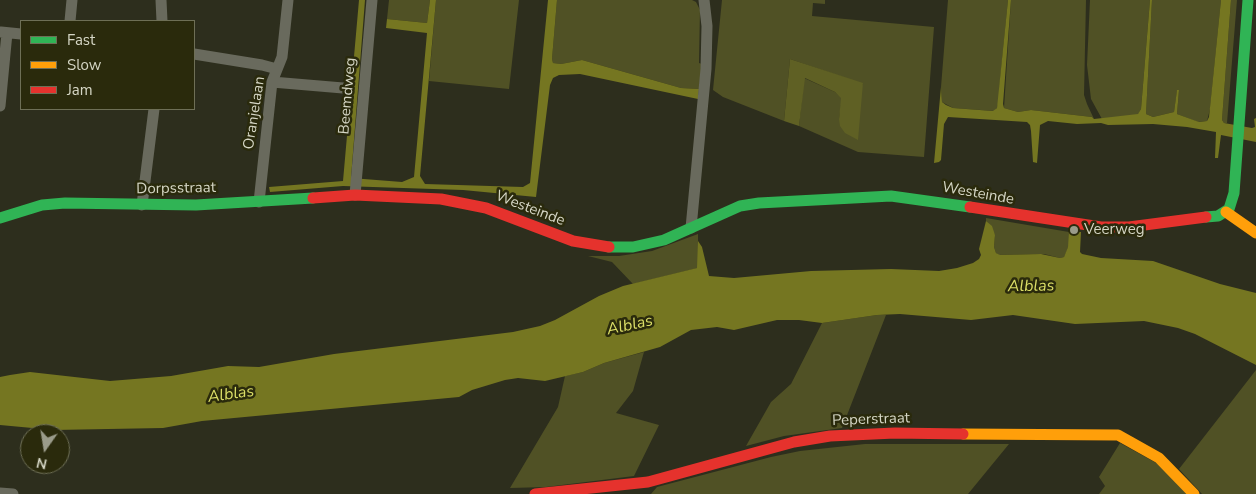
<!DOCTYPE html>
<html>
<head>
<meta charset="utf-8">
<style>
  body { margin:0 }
  #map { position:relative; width:1256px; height:494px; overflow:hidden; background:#2d2e1d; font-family:"Nunito Sans",sans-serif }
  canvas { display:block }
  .legend { position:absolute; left:20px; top:20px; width:175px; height:90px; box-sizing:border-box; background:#2a2a0c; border:1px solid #6e6f56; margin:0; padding:6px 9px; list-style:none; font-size:15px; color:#d5d6c5 }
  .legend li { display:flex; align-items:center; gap:10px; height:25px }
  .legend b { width:25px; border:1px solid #6e6f56 }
  .north { position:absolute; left:20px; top:424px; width:50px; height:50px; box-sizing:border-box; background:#2a2a0c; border:1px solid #6e6f56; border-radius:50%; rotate:193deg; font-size:14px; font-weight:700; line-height:20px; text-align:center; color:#d5d6c5 }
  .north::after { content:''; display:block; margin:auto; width:18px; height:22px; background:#9a9b8a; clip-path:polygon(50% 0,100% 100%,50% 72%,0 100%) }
</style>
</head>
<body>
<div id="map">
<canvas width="1256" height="494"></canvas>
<ul class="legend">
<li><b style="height:6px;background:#30b455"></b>Fast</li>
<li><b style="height:6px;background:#ff9f0a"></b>Slow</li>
<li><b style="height:6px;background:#e5322d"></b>Jam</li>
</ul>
<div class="north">N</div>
</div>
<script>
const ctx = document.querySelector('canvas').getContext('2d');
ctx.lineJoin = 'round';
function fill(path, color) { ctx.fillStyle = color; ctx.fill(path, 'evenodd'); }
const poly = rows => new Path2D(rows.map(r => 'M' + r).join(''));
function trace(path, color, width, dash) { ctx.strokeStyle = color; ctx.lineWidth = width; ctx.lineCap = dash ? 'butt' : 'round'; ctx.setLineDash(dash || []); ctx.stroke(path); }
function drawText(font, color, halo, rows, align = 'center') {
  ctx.font = font + ' "Nunito Sans",sans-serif'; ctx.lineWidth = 5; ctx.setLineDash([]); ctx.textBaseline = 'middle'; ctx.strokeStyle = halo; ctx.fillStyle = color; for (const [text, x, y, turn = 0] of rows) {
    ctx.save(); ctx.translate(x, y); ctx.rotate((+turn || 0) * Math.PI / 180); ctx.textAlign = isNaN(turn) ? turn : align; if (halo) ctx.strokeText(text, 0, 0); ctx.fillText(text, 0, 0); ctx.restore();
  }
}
fill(poly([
  [389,0,430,0,427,23,387,19],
  [436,0,519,0,509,89,429,81],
  [557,0,692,0,696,2,700,10,699,63,702,64,699,89,681,88,582,60,561,64,553,63,552,59],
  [722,0,825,0,825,4,813,3,812,16,934,27,924,157,858,152,799,126,804,78,835,92,842,98,839,119,863,84,790,59,784,121,723,97,713,90],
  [948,0,1008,0,1000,81,999,100,997,108,994,111,953,108,942,102,941,87],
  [1011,0,1086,0,1084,95,1087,104,1094,119,1092,117,1031,110,1018,112,1004,108],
  [1090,0,1150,0,1141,109,1138,115,1102,119,1091,99,1087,65],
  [1152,0,1221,0,1210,109,1207,121,1198,122,1177,114,1179,90,1177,91,1174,112,1153,117,1146,114],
  [1231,0,1237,0,1227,123,1224,123,1222,120],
  [986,218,1069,232,1070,242,1066,253,1064,257,1060,258,1044,254,999,255,996,253,994,247,995,235,986,221],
  [698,234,698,268,633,284,612,262,588,256,619,256,652,251],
  [877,315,886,315,842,428,784,436,746,446,771,402,791,384,822,323],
  [644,352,633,391,616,413,659,425,634,476,546,487,510,488,558,407,565,376,583,372,604,363],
  [1256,370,1256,494,1202,494,1179,469],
  [1120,443,1160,465,1188,494,1099,494,1105,486,1099,477],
  [865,444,1009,444,968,494,651,494,657,487,771,457,800,451]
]), '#505125');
fill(poly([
  [790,59,863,83,858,140,845,133,840,126,839,119,841,98,835,92,805,78,799,126,784,121]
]), '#5f6024');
fill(poly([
  [359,0,365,0,351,178,402,182,414,177,427,33,386,28,387,19,427,23,430,0,436,0,420,176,425,184,523,187,530,183,548,0,557,0,552,59,553,63,561,64,582,60,681,88,699,89,698,99,580,74,559,75,553,78,550,85,536,197,463,190,343,186,270,192,269,187,343,181],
  [1008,0,1011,0,1003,104,1004,108,1018,112,1031,110,1092,117,1094,119,1138,114,1141,109,1150,0,1152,0,1146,114,1153,117,1174,112,1177,90,1179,90,1177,114,1199,122,1207,121,1209,117,1221,0,1231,0,1222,120,1224,123,1252,128,1255,127,1254,119,1256,118,1256,142,1221,135,1218,158,1215,158,1216,132,1187,127,1153,124,1108,125,1101,123,1077,124,1048,121,1040,125,1037,163,1033,162,1031,131,1030,125,1027,122,948,117,944,124,941,160,939,162,934,163,941,87,942,102,946,105,953,108,993,111,997,108],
  [986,221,992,226,995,235,994,247,996,253,1000,255,1041,254,1060,258,1064,257,1068,247,1069,232,1081,232,1080,252,1082,254,1101,258,1153,261,1220,284,1256,293,1256,365,1195,334,1178,328,1144,321,1075,324,1013,315,971,320,900,314,877,315,822,323,799,320,777,320,734,330,717,327,691,330,660,347,604,363,583,372,545,381,518,378,505,380,472,390,459,397,202,421,163,428,54,430,0,425,0,377,10,375,30,372,110,381,171,376,228,366,259,367,334,354,513,332,540,326,555,320,599,296,623,286,697,268,698,241,702,247,709,276,734,278,811,271,891,269,939,271,957,268,973,263,979,259,981,255,979,249]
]), '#757621');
trace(poly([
  [161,0,162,21],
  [70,21,72,0],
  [1,32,21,34],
  [194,54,262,65,277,69],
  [272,82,343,88],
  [0,106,7,33],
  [355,195,372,0],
  [259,202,272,82,282,57,288,0],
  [142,205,154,109],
  [691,228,706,69,707,26,704,0],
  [0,493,13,494]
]), '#696a5d', 11);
trace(poly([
  [1206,217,1218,216,1229,209,1234,193,1248,0],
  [0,218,42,205,65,203,196,205,313,198],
  [609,247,633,247,664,240,740,206,759,203,891,196,970,207]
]), '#30b455', 11);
trace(poly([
  [1226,212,1256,233],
  [963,434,1118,435,1159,458,1194,494]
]), '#ff9f0a', 11);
trace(poly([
  [313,198,355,195,441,199,486,208,573,241,609,247],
  [970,207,1101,227,1129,227,1206,217],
  [535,494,648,482,794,442,830,436,895,433,963,434]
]), '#e5322d', 11);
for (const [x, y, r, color] of [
  [1074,230,5,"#9a9b8a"]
]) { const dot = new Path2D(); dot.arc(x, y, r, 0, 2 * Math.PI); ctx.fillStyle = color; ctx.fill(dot); trace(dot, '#2a2a0c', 2); }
drawText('15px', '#d5d6c5', '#2a2a0c', [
  ["Beemdweg",348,96,-85],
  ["Oranjelaan",255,113,-81],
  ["Dorpsstraat",176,189,-1],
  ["Westeinde",978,194,10],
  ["Westeinde",530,209,21],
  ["Peperstraat",871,420,-2]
]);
drawText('15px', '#d5d6c5', '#2a2a0c', [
  ["Veerweg",1084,230]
], 'left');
drawText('italic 16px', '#dbde67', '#2a2a0c', [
  ["Alblas",1031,287,-1],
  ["Alblas",630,326,-12],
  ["Alblas",231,395,-8]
]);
</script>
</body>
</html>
